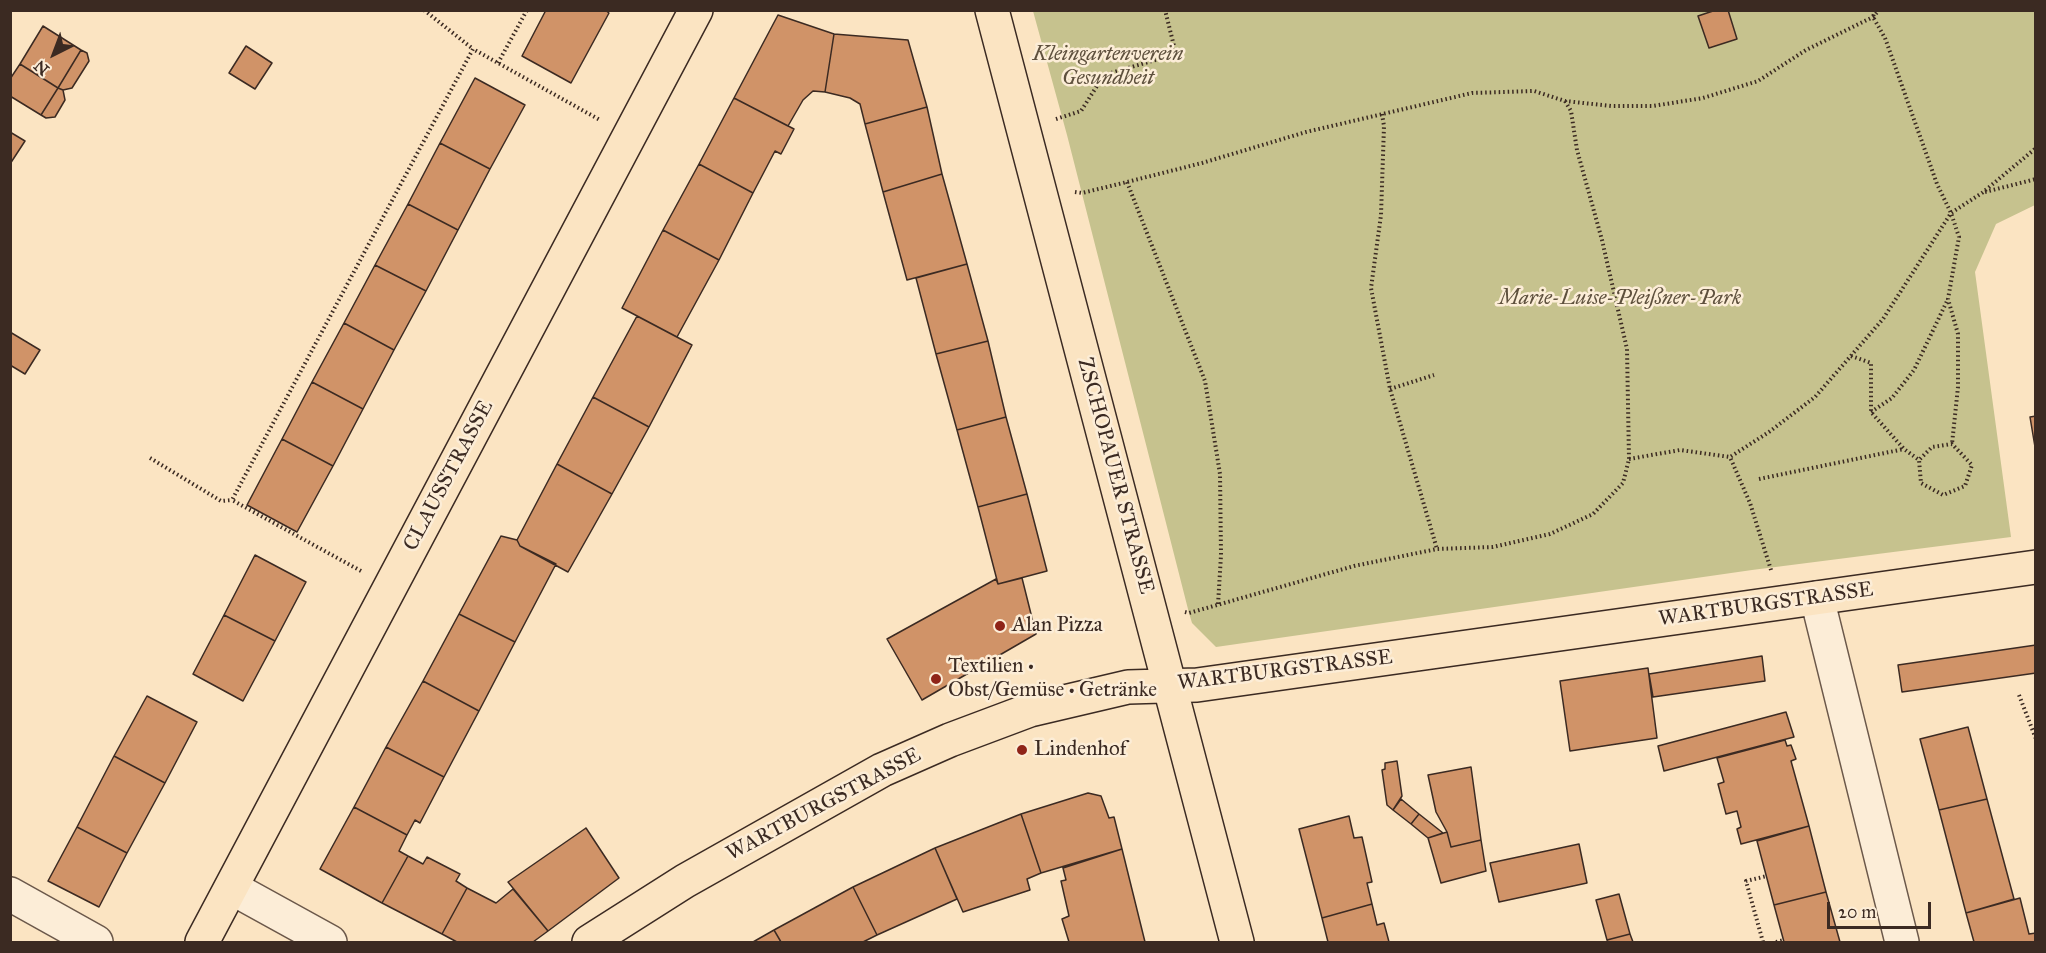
<!DOCTYPE html>
<html>
<head>
<meta charset="utf-8">
<style>
  body { margin:0 }
  #map { position:relative; width:2046px; height:953px; overflow:hidden; background:#fbe4c2; font-family:"IM FELL Great Primer",serif }
  canvas { display:block }
  .frame { position:absolute; inset:0; border:12px solid #3b2a22; pointer-events:none }
  .north { position:absolute; left:24px; top:24px; width:60px; height:60px; -webkit-text-stroke:4px #fcedd7; paint-order:stroke; rotate:222deg; font-size:16px; font-weight:700; line-height:24px; text-align:center; color:#3b2a22 }
  .north::after { content:''; display:block; margin:auto; width:21px; height:27px; background:#3b2a22; clip-path:polygon(50% 0,100% 100%,50% 72%,0 100%) }
  .scale { position:absolute; left:1827px; top:902px; width:104px; height:27px; box-sizing:border-box; border:3px solid #3b2a22; border-top:0; padding-left:8px; font-size:18px; line-height:21px; white-space:nowrap; color:#3b2a22; -webkit-text-stroke:4px #fcedd7; paint-order:stroke }
</style>
</head>
<body>
<div id="map">
<canvas width="2046" height="953"></canvas>
<div class="frame"></div>
<div class="north">N</div>
<div class="scale">20 m</div>
</div>
<script>
const ctx = document.querySelector('canvas').getContext('2d');
ctx.lineJoin = 'round';
function fill(path, color) { ctx.fillStyle = color; ctx.fill(path, 'evenodd'); }
const poly = rows => new Path2D(rows.map(r => 'M' + r).join(''));
function trace(path, color, width, dash) { ctx.strokeStyle = color; ctx.lineWidth = width; ctx.lineCap = dash ? 'butt' : 'round'; ctx.setLineDash(dash || []); ctx.stroke(path); }
function drawText(font, color, halo, rows, align = 'center') {
  ctx.font = font + ' "IM FELL Great Primer",serif'; ctx.lineWidth = 5; ctx.setLineDash([]); ctx.textBaseline = 'middle'; ctx.strokeStyle = halo; ctx.fillStyle = color; for (const [text, x, y, turn = 0] of rows) {
    ctx.save(); ctx.translate(x, y); ctx.rotate((+turn || 0) * Math.PI / 180); ctx.textAlign = isNaN(turn) ? turn : align; if (halo) ctx.strokeText(text, 0, 0); ctx.fillText(text, 0, 0); ctx.restore();
  }
}
fill(poly([
  [1033,11,2035,11,2035,205,1996,224,1975,272,2011,537,1752,570,1216,647,1192,623,1189,613,1067,135]
]), '#c6c28e');
const building = poly([
  [546,10,605,10,609,13,571,83,522,56,546,10],
  [1716,10,1728,10,1737,39,1709,48,1698,16,1716,10],
  [778,15,834,34,825,92,813,91,803,100,788,126,734,98,778,15],
  [43,26,81,50,58,88,20,64,43,26],
  [834,34,908,40,927,107,865,124,860,104,850,98,825,92,834,34],
  [246,46,272,63,255,89,229,73,246,46],
  [81,50,87,53,89,61,72,88,63,90,58,88,81,50],
  [20,64,58,88,41,115,10,96,10,79,20,64],
  [475,78,525,105,490,169,440,143,475,78],
  [58,88,63,90,65,100,55,117,46,118,41,115,58,88],
  [734,98,794,129,781,154,775,151,753,193,699,164,734,98],
  [927,107,942,174,883,192,865,124,927,107],
  [10,132,25,141,10,164,10,132],
  [440,143,490,169,458,230,408,204,440,143],
  [699,164,753,193,719,260,663,230,699,164],
  [942,174,967,264,907,280,883,192,942,174],
  [408,204,458,230,426,291,375,265,408,204],
  [663,230,719,260,677,337,622,308,663,230],
  [967,264,988,341,936,354,916,278,967,264],
  [375,265,426,291,394,350,344,323,375,265],
  [637,316,692,345,649,427,593,397,637,316],
  [344,323,394,350,363,409,312,382,344,323],
  [10,332,40,350,25,374,10,365,10,332],
  [988,341,1006,417,957,430,936,354,988,341],
  [312,382,363,409,333,466,282,439,312,382],
  [593,397,649,427,612,494,557,464,593,397],
  [2036,416,2036,453,2030,417,2036,416],
  [1006,417,1027,494,978,507,957,430,1006,417],
  [282,439,333,466,297,532,247,505,282,439],
  [557,464,612,494,568,572,520,546,517,540,557,464],
  [1027,494,1047,571,998,584,978,507,1027,494],
  [501,536,517,540,520,546,556,564,515,642,459,614,501,536],
  [255,555,306,582,275,641,224,615,255,555],
  [1022,578,1036,634,922,700,887,639,996,579,998,584,1022,578],
  [459,614,515,642,479,711,423,681,459,614],
  [224,615,275,641,243,701,193,674,224,615],
  [2036,645,2036,673,1902,692,1898,665,2036,645],
  [1762,656,1765,681,1653,697,1649,674,1762,656],
  [1648,668,1657,738,1570,751,1560,681,1648,668],
  [423,681,479,711,444,777,386,747,423,681],
  [147,696,197,722,165,783,114,756,147,696],
  [1786,712,1794,737,1664,771,1658,746,1786,712],
  [1968,727,1987,799,1939,810,1920,739,1968,727],
  [1785,740,1787,746,1791,745,1796,759,1791,761,1809,826,1741,844,1737,829,1741,827,1737,811,1726,814,1718,784,1724,782,1717,758,1785,740],
  [386,747,444,777,420,823,415,820,407,835,354,807,386,747],
  [114,756,165,783,127,853,77,827,114,756],
  [1397,761,1402,796,1393,810,1387,805,1382,770,1385,769,1385,763,1397,761],
  [1471,767,1481,840,1451,847,1447,832,1436,812,1428,775,1471,767],
  [1088,793,1101,796,1109,818,1114,817,1122,849,1041,873,1021,814,1088,793],
  [1401,799,1419,814,1411,824,1393,810,1401,799],
  [1987,799,2014,899,1966,913,1939,810,1987,799],
  [354,807,407,835,399,851,408,856,382,903,320,869,354,807],
  [1021,814,1041,873,1027,879,1030,890,963,912,935,848,1021,814],
  [1419,814,1443,833,1428,838,1411,824,1419,814],
  [1349,816,1354,838,1362,837,1372,882,1367,883,1372,904,1322,918,1299,829,1349,816],
  [1809,826,1826,892,1774,905,1757,841,1809,826],
  [77,827,127,853,99,907,48,881,77,827],
  [586,828,619,878,548,931,508,882,586,828],
  [1447,832,1451,847,1481,840,1486,871,1441,883,1428,838,1447,832],
  [1579,844,1587,883,1499,902,1490,863,1579,844],
  [935,848,957,899,877,935,853,887,935,848],
  [1122,849,1145,942,1069,942,1062,919,1069,916,1061,881,1066,880,1063,868,1122,849],
  [408,856,423,864,427,857,460,874,456,881,467,888,442,934,382,903,408,856],
  [853,887,877,935,863,942,781,942,774,930,853,887],
  [467,888,496,903,513,889,548,931,533,942,457,942,442,934,467,888],
  [1826,892,1840,942,1784,942,1774,905,1826,892],
  [1619,894,1630,934,1607,940,1596,900,1619,894],
  [2020,898,2029,934,2036,933,2036,942,1974,942,1966,913,2020,898],
  [1372,904,1377,925,1384,923,1389,942,1328,942,1322,918,1372,904],
  [774,930,781,942,753,942,774,930],
  [1630,934,1633,942,1608,942,1607,940,1630,934]
]);
fill(building, '#d09368');
trace(building, '#3b2a22', 1.5);
const minor = poly([
  [1817,598,1902,942],
  [232,888,330,942],
  [10,894,96,942]
]);
const major = poly([
  [992,10,1237,942],
  [202,942,696,10],
  [589,942,685,881,882,770,950,740,1030,710,1128,687,1197,685,2036,567]
]);
trace(minor, '#6b584a', 36);
trace(major, '#3b2a22', 36);
trace(poly([
  [424,10,473,49],
  [1875,10,1873,17,1885,38,1937,184,1951,213,1959,237,1948,299,1958,334,1958,387,1952,444],
  [498,63,527,10],
  [1382,114,1384,126,1381,215,1371,288,1390,389,1437,549],
  [1056,119,1081,111,1104,75,1176,54,1165,10],
  [1127,182,1205,381,1220,474,1221,555,1218,605],
  [1075,192,1082,193,1127,182,1202,163,1306,132,1472,93,1534,91,1565,101,1611,106,1653,106,1703,98,1758,81,1806,50,1873,17,1879,10],
  [1985,192,2036,179],
  [1851,356,1871,363,1871,412,1904,449,1919,460,1921,483,1943,495,1965,486,1972,465,1952,444,1932,447,1919,460],
  [1390,389,1434,375],
  [1871,412,1892,398,1914,370,1948,299],
  [150,458,221,501,232,500],
  [1629,459,1680,450,1730,457],
  [1759,479,1904,449],
  [1771,570,1750,503,1730,457,1769,432,1815,397,1883,319,1951,213,1982,193,2036,148],
  [361,571,232,500,473,49,600,120],
  [1185,612,1189,613,1354,566,1437,549,1493,547,1550,534,1593,514,1623,483,1629,459,1627,349,1602,240,1577,150,1571,111,1565,101],
  [2019,695,2036,739],
  [1763,942,1746,881,1767,876],
  [1776,942,1784,940]
]), '#3b2a22', 4, [1.5, 3]);
trace(minor, '#fcedd7', 33);
trace(major, '#fbe4c2', 33);
for (const [x, y, r, color] of [
  [1000,626,6,"#8f2418"],
  [936,679,6,"#8f2418"],
  [1022,750,6,"#8f2418"]
]) { const dot = new Path2D(); dot.arc(x, y, r, 0, 2 * Math.PI); ctx.fillStyle = color; ctx.fill(dot); trace(dot, '#fcedd7', 2); }
drawText('italic 21px', '#5e503d', '#fcedd7', [
  ["Kleingartenverein",1108,55],
  ["Gesundheit",1108,79],
  ["Marie-Luise-Pleißner-Park",1620,299]
]);
drawText('21px', '#3b2a22', '#fcedd7', [
  ["CLAUSSTRASSE",449,476,-62],
  ["ZSCHOPAUER STRASSE",1115,476,75],
  ["WARTBURGSTRASSE",1766,605,-8],
  ["WARTBURGSTRASSE",1285,671,-7],
  ["WARTBURGSTRASSE",824,805,-28]
]);
drawText('21px', '#3b2a22', '#fcedd7', [
  ["Alan Pizza",1012,626],
  ["Textilien •",948,667],
  ["Obst/Gemüse • Getränke",948,691],
  ["Lindenhof",1034,750]
], 'left');
</script>
</body>
</html>
